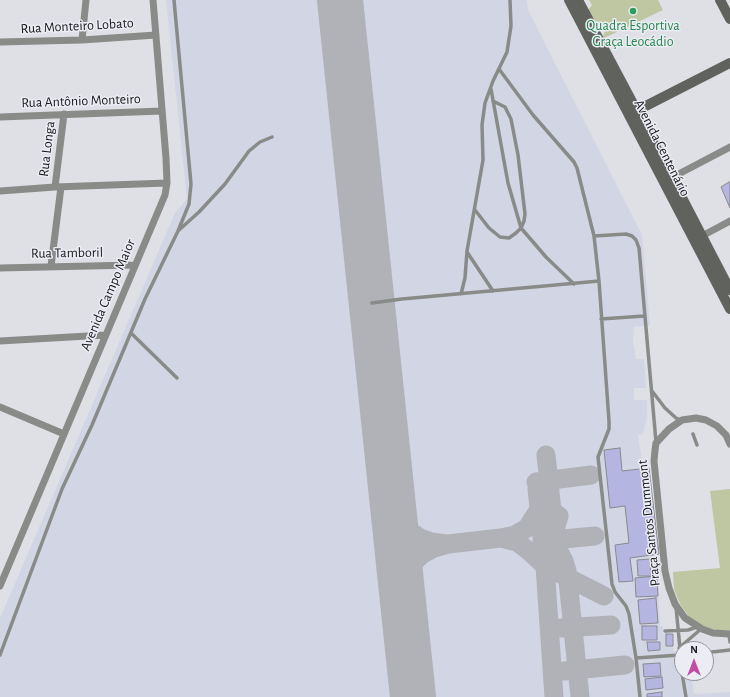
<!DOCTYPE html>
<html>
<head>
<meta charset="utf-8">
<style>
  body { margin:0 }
  #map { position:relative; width:730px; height:697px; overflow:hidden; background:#dee0e6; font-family:"Alegreya Sans",sans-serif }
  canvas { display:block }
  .north { position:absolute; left:674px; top:641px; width:40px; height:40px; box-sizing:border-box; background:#ecedf4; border:1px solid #97989d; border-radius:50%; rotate:0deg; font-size:11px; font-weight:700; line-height:16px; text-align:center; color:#18191b }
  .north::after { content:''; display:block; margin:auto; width:14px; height:18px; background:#c14ca4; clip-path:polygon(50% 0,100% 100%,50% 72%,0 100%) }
</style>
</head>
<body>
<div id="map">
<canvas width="730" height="697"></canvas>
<div class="north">N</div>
</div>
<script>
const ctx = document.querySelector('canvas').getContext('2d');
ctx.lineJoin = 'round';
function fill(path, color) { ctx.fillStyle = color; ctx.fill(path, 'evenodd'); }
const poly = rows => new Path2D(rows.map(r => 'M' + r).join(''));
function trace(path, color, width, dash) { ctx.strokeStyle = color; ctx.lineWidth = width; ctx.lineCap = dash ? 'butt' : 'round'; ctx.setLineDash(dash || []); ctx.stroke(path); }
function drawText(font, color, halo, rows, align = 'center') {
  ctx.font = font + ' "Alegreya Sans",sans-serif'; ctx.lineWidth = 3; ctx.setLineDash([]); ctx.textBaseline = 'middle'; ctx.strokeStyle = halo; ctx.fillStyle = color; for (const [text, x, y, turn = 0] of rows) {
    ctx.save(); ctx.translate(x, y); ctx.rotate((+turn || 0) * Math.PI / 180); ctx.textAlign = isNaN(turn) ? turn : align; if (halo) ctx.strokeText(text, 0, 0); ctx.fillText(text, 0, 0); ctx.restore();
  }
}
fill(poly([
  [166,0,527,0,528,10,642,235,650,325,634,327,633,340,636,359,644,359,646,388,634,388,634,400,647,400,647,417,643,434,638,435,643,468,649,468,659,554,657,555,660,626,663,626,663,634,673,634,673,651,682,651,682,673,691,673,694,694,730,692,730,697,0,697,0,618,175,213,187,199]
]), '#d2d5e3');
fill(poly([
  [589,0,658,0,663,10,602,39,605,31,601,23,597,28,588,10,592,5],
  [730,489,730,631,715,630,701,626,690,618,680,604,674,589,673,572,720,568,710,491]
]), '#bec6a2');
trace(poly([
  [546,455,552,511,559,516,555,530,556,546,564,561,567,571,580,697],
  [536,482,591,475],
  [537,489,545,566,554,697],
  [393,511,403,524,411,532,420,538,431,542,446,544],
  [501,538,517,542,530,552,545,566,604,596],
  [542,541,595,536],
  [402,589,408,573,414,562,423,554,434,548,448,544,501,538,515,535,527,528,539,509],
  [561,628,611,625],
  [564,671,625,665]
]), '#b0b2b7', 19);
trace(poly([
  [340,0,413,697]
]), '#b0b2b7', 46);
const building = poly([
  [729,182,730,184,730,208,721,187,729,182],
  [620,448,622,471,649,468,659,554,630,558,633,581,619,582,615,545,629,543,625,506,610,508,604,450,620,448],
  [650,559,651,576,638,576,637,560,650,559],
  [657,576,658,596,636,597,635,578,657,576],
  [656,598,658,623,640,624,638,600,656,598],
  [642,626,657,626,657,640,642,640,642,626],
  [666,634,673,634,673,646,666,646,666,634],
  [647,642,660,642,660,650,648,651,647,642],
  [660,663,661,676,644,677,643,664,660,663],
  [662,677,663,688,646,690,645,679,662,677],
  [662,692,662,697,647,697,647,694,662,692]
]);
fill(building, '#b5b5e1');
trace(building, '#898a90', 1);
trace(poly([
  [499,69,533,115,574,162,577,168,594,236,599,281],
  [491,89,508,183,521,228,546,257,574,284],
  [475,210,489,228,500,237,509,238,516,233,521,228,524,221,525,214,518,155,511,119,505,107,493,101],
  [179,230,199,212,225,184,249,151,260,142,272,137],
  [594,236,626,234,632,236,636,240,639,248,656,442],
  [467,252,493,291],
  [461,294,465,278,467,251,483,160,482,125,485,103,493,81,507,52,511,26,510,0],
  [372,303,402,299,599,281,609,421,609,429,598,457,612,584,615,592,626,606,629,614,636,658,640,697],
  [601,319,644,316],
  [131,333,177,378],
  [652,391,665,408,676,418,681,420],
  [693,434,697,445],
  [676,607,682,670],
  [665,631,688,630,697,627],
  [729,634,730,642],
  [679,648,701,629],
  [0,655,62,489,92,425,145,299,178,231,189,204,191,184,174,0],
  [706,655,712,652,730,650],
  [636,658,680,655],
  [682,673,686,697],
  [697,679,697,673]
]), '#898b88', 3.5);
trace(poly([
  [82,40,86,0],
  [0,42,82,40,156,35],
  [0,117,162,111],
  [671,178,730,147],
  [55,187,64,114],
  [0,191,55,187,167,183],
  [702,236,730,221],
  [51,266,61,187],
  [0,268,135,265],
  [0,341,105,335],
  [0,407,64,434],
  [730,444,726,435,717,426,706,420,696,418,682,420,669,429,656,443,655,450,654,461,665,571,669,588,675,604,685,618,702,629,713,633,730,634],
  [0,586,165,195,167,183,166,158,153,0]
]), '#898b88', 7);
trace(poly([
  [569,0,730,309],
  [578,0,637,111,730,290],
  [720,0,730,19],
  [632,113,730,63]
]), '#60625e', 10);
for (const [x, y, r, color] of [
  [633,11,4,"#2e9e5b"]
]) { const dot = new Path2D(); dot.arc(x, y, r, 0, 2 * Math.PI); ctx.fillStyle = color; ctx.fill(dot); trace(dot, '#ecedf4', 1.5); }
drawText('14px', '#18191b', '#ecedf4', [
  ["Rua Monteiro Lobato",77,26,-3],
  ["Rua Antônio Monteiro",81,101,-2],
  ["Avenida Centenário",662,148,63],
  ["Rua Longa",47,149,-83],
  ["Rua Tamboril",67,253,-1],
  ["Avenida Campo Maior",108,295,-67],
  ["Praça Santos Dummont",649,523,-96]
]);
drawText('14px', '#27864d', '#ecedf4', [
  ["Quadra Esportiva",633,26],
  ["Graça Leocádio",633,42]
]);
</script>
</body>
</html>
